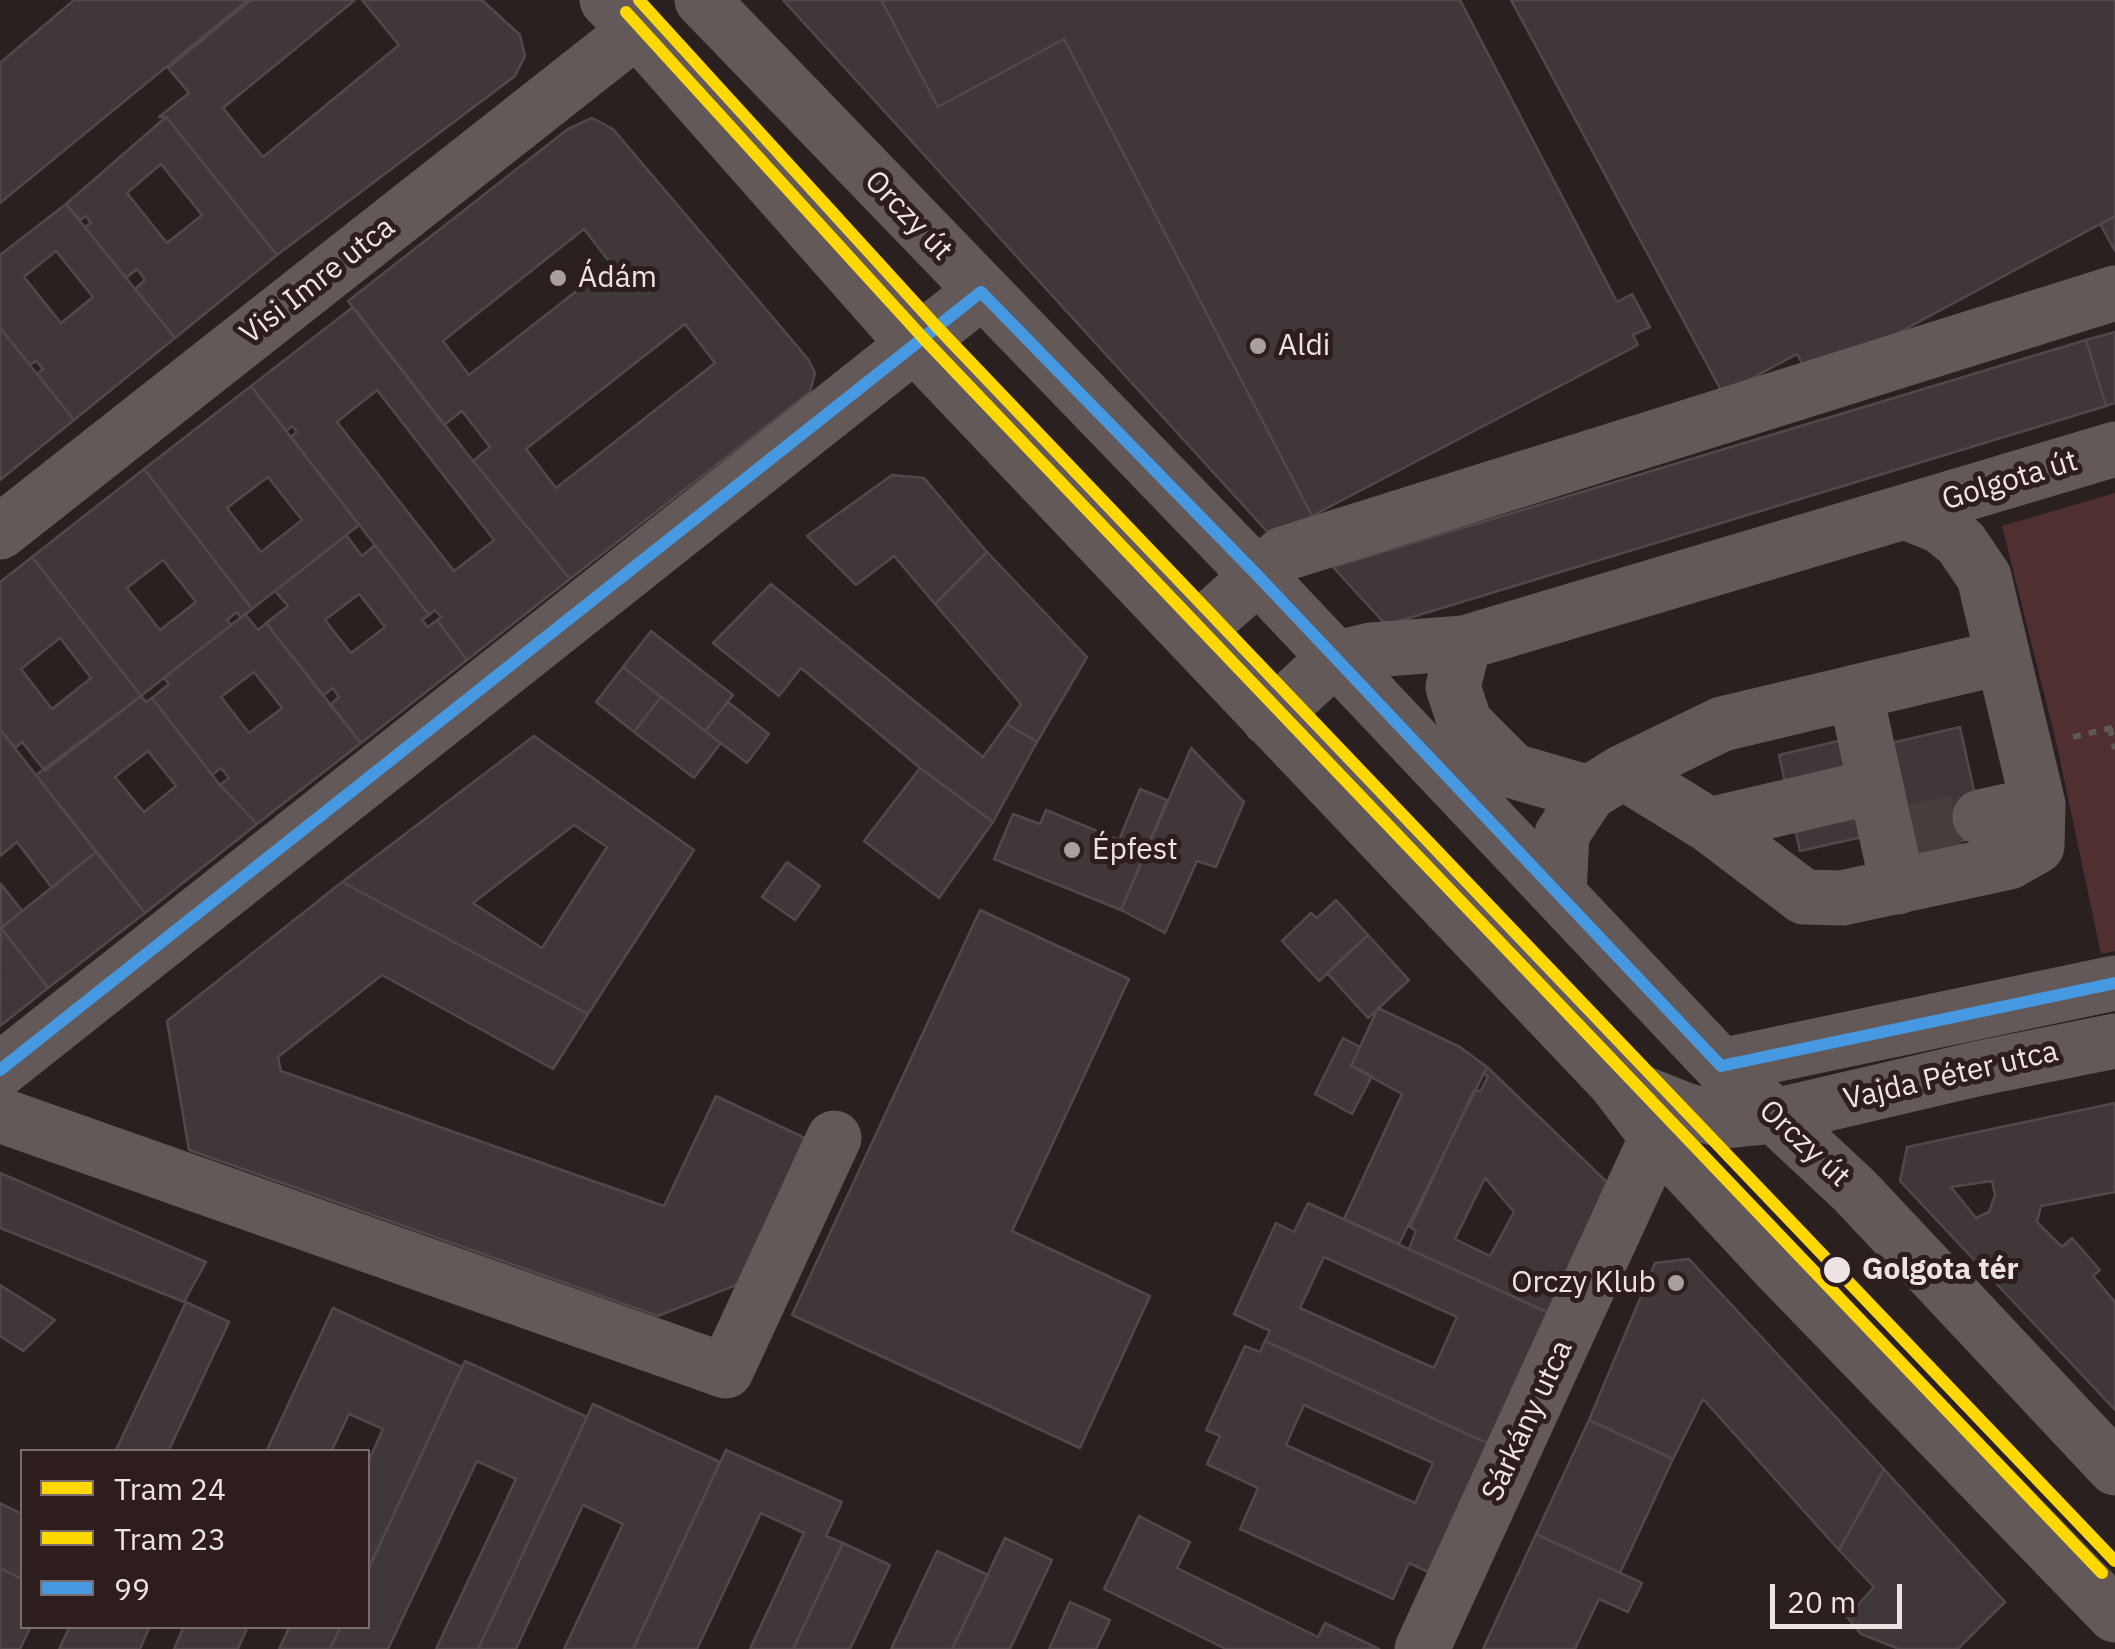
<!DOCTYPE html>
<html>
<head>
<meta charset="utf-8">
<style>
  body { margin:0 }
  #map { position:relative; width:2115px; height:1649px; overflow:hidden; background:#2a2020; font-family:"IBM Plex Sans",sans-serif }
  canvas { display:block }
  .legend { position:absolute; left:20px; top:1449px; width:350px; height:180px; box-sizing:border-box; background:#2d1d1d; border:2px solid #7a6c6c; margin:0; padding:12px 18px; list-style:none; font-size:30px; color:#eee3e3 }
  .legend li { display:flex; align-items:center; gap:20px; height:50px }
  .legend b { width:50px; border:2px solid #7a6c6c }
  .scale { position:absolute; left:1770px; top:1584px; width:132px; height:45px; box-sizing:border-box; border:5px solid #eee3e3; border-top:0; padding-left:12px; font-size:30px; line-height:35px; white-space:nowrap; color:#eee3e3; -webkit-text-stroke:8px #2d1d1d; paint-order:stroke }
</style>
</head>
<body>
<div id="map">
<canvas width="2115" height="1649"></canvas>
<ul class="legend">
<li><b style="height:12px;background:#ffd800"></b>Tram 24</li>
<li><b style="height:12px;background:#ffd800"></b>Tram 23</li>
<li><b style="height:12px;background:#4699e1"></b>99</li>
</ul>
<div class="scale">20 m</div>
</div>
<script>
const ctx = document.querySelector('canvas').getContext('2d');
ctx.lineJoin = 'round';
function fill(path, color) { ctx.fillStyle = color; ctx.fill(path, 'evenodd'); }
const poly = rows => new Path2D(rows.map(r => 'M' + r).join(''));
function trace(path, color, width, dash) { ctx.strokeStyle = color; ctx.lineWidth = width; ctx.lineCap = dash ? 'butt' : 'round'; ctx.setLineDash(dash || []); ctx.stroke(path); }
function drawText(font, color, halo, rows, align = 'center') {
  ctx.font = font + ' "IBM Plex Sans",sans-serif'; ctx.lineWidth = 10; ctx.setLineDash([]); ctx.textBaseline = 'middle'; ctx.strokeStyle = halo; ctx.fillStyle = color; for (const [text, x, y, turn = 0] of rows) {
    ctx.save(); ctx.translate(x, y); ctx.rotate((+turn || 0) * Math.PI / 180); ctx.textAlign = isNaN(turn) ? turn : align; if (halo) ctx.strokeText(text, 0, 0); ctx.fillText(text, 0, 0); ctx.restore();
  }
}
fill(poly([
  [2115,493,2115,951,2101,954,2056,741,2002,526]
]), '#502f30');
const building = poly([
  [74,0,248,0,0,203,0,63,74,0],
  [251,0,355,0,223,108,263,157,399,45,362,0,482,0,520,35,525,56,515,76,277,255,166,117,159,117,189,93,168,68,251,0],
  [783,0,881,0,938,107,1064,39,1312,516,1273,538,783,0],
  [881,0,1460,0,1617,302,1632,294,1650,327,1633,335,1638,345,1312,516,1064,39,938,107,881,0],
  [1511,0,2115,0,2115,216,1811,380,1797,354,1723,394,1511,0],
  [166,117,277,255,175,338,135,289,145,280,137,269,126,278,85,227,91,223,86,216,80,220,66,204,166,117],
  [161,164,202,215,167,243,127,193,161,164],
  [592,118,613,129,808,359,815,373,810,392,570,579,473,461,490,447,462,411,444,425,348,301,568,129,592,118],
  [584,229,611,264,469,375,443,341,584,229],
  [685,324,715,363,556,488,526,449,685,324],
  [66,204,175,338,74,420,37,374,43,369,36,361,30,365,0,328,0,255,66,204],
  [56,251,93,297,61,323,24,277,56,251],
  [2115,216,2115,251,2100,224,2115,216],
  [353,307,473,461,570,579,467,660,437,620,441,617,435,610,429,615,291,437,297,432,292,426,286,431,251,386,353,307],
  [377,390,494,540,454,571,337,422,377,390],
  [0,328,74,420,0,480,0,328],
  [2115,332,2115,403,2106,406,2086,340,2115,332],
  [2086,340,2106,406,1386,625,1333,567,2086,340],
  [251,386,359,525,252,609,144,469,251,386],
  [268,477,302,520,261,552,227,508,268,477],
  [144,469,252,609,241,618,237,612,227,620,231,625,141,696,32,557,144,469],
  [163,560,196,602,160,630,127,588,163,560],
  [892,475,924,478,987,552,935,604,894,556,856,585,807,536,892,475],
  [346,535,362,556,375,545,429,615,422,620,428,627,437,620,467,660,361,743,330,705,339,697,333,688,323,696,266,623,288,606,275,591,346,535],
  [359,594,385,627,351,653,325,620,359,594],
  [987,552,1087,657,1037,742,1007,724,1021,704,935,604,987,552],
  [32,557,141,696,45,771,22,742,15,748,0,729,0,582,32,557],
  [60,638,91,678,52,709,21,669,60,638],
  [771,584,983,757,1007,724,1037,742,993,822,920,768,801,668,779,696,713,643,771,584],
  [245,614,258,630,266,623,361,743,257,824,220,785,229,778,221,768,212,775,152,698,169,684,164,678,245,614],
  [254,672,282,708,249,733,221,697,254,672],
  [651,631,733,695,705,731,623,667,651,631],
  [623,667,661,697,634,732,596,702,623,667],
  [141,696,146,702,152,698,220,785,257,824,145,913,36,775,141,696],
  [148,751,176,786,144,812,115,777,148,751],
  [661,697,721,743,694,778,634,732,661,697],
  [728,702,769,734,747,763,705,731,728,702],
  [1960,727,1984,836,1907,853,1883,745,1960,727],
  [0,729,96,852,52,888,17,842,0,856,0,729],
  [1880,731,1902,828,1800,851,1779,755,1880,731],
  [534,736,694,850,588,1014,342,882,534,736],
  [574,825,607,847,542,948,473,903,574,825],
  [1191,748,1244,802,1216,867,1197,861,1165,933,1121,910,1191,748],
  [920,768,993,822,939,898,864,841,920,768],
  [1140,789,1167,800,1121,910,994,859,1013,814,1040,824,1046,810,1119,840,1140,789],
  [96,852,145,913,48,988,1,928,96,852],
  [787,862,820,886,795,920,762,897,787,862],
  [342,882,588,1014,553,1069,382,975,278,1057,281,1071,664,1206,716,1096,807,1139,741,1283,658,1316,189,1150,167,1021,342,882],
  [1,884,22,911,1,928,48,988,0,1026,1,884],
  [1336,900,1368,935,1319,981,1282,941,1311,913,1317,918,1336,900],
  [980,910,1129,979,1012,1231,1150,1296,1080,1448,792,1315,980,910],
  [1368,935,1409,980,1368,1018,1327,973,1368,935],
  [1378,1008,1460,1047,1487,1067,1399,1244,1344,1219,1402,1094,1351,1066,1378,1008],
  [1343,1038,1360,1047,1351,1066,1372,1076,1352,1114,1315,1094,1343,1038],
  [1487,1067,1610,1185,1562,1319,1409,1249,1416,1231,1410,1227,1474,1090,1481,1091,1488,1076,1484,1074,1487,1067],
  [1485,1178,1514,1212,1490,1256,1455,1239,1485,1178],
  [2115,1103,2115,1192,2041,1206,2037,1222,2062,1247,2072,1238,2100,1270,2093,1276,2115,1302,2115,1410,1900,1181,1907,1147,2115,1103],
  [1992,1181,1995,1195,1989,1212,1976,1218,1951,1187,1992,1181],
  [0,1173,206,1262,184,1302,0,1228,0,1173],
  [1308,1203,1562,1319,1502,1450,1265,1341,1270,1331,1234,1314,1276,1223,1294,1232,1308,1203],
  [1324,1257,1457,1317,1434,1368,1300,1308,1324,1257],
  [1689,1259,1884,1469,1839,1550,1703,1399,1673,1459,1589,1420,1655,1263,1689,1259],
  [0,1285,55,1320,23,1351,0,1336,0,1285],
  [186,1302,229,1322,168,1452,115,1452,186,1302],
  [333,1308,462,1367,368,1570,368,1462,383,1429,349,1414,331,1452,266,1452,333,1308],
  [1265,1341,1502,1450,1443,1579,1409,1563,1393,1599,1240,1529,1258,1488,1207,1464,1220,1436,1206,1430,1245,1346,1260,1352,1265,1341],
  [1304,1405,1433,1463,1415,1503,1286,1445,1304,1405],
  [465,1361,587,1417,478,1649,436,1649,516,1479,477,1461,388,1649,330,1649,341,1626,368,1626,368,1570,465,1361],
  [593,1404,720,1462,633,1649,564,1649,623,1524,583,1505,516,1649,478,1649,593,1404],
  [1589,1420,1673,1459,1620,1573,1536,1534,1589,1420],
  [726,1450,842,1502,826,1536,843,1543,793,1649,750,1649,804,1533,761,1513,697,1649,633,1649,726,1450],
  [1884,1469,2005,1602,1958,1649,1899,1649,1861,1634,1847,1617,1874,1587,1839,1550,1884,1469],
  [0,1503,22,1514,22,1579,0,1568,0,1503],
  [1139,1516,1190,1542,1177,1568,1318,1637,1325,1623,1379,1649,1226,1649,1104,1589,1139,1516],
  [1536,1534,1642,1583,1628,1612,1599,1599,1575,1649,1483,1649,1536,1534],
  [1005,1538,1052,1560,1010,1649,952,1649,1005,1538],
  [843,1543,890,1565,850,1649,793,1649,843,1543],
  [937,1551,988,1575,952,1649,891,1649,937,1551],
  [0,1568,22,1579,22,1626,31,1626,20,1649,0,1649,0,1568],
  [1070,1602,1110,1620,1096,1649,1049,1649,1070,1602],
  [70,1626,150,1626,140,1649,59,1649,70,1626],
  [184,1626,248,1626,238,1649,174,1649,184,1626],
  [290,1626,341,1626,330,1649,279,1649,290,1626]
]);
fill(building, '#403838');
trace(building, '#514949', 2.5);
trace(poly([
  [1903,834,1980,817]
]), '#473d3d', 55, [55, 28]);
trace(poly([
  [2110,728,2115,749],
  [2073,737,2115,727]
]), '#605757', 6, [8, 8]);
trace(poly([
  [607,0,637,30,916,346,1615,1082,1657,1137,1778,1267,2115,1615],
  [702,0,1258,576,1721,1066,1855,1191,2115,1468],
  [0,532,637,30],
  [1192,635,1283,554,2115,293],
  [1464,643,1453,687,1465,723,1513,771,1589,793],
  [1855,692,1898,887],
  [1269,719,1334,659,1371,650,1464,643,2115,449],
  [1623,772,1709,825,1804,897,1842,898,2009,862,2037,846,2038,804,2003,657],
  [1980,817,2038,804],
  [1709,825,1876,786],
  [1559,893,1562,834,1589,793,1623,772,1722,724,2003,657,1984,577,1961,543,1940,526,1905,512],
  [1721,1066,2115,983],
  [0,1070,981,292],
  [1615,1082,1685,1110,1725,1121,1775,1116,1976,1069,2115,1041],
  [0,1115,726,1371,834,1138],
  [1422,1649,1657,1137]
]), '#635959', 55);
trace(poly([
  [0,1070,981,292,1258,576,1721,1066,2115,983]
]), '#4699e1', 12);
trace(poly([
  [639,0,938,328,2115,1561]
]), '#ffd800', 12);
trace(poly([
  [626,12,925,340,2102,1573]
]), '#ffd800', 12);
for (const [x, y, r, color] of [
  [558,278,10,"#a99f9f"],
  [1258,346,10,"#a99f9f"],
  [1072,850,10,"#a99f9f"],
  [1837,1270,15,"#eee3e3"],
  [1676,1283,10,"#a99f9f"]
]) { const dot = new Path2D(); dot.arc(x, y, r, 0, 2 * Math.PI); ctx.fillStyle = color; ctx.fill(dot); trace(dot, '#2d1d1d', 4); }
drawText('30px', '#eee3e3', '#2d1d1d', [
  ["Orczy út",908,216,46],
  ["Visi Imre utca",318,281,-38],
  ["Golgota út",2010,481,-17],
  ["Vajda Péter utca",1951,1076,-13],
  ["Orczy út",1804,1144,43],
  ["Sárkány utca",1528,1421,-65]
]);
drawText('30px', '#eee3e3', '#2d1d1d', [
  ["Ádám",578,278],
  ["Aldi",1278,346],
  ["Épfest",1092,850],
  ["Orczy Klub",1656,1283,"right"]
], 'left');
drawText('bold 30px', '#eee3e3', '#2d1d1d', [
  ["Golgota tér",1862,1270]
], 'left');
</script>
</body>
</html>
